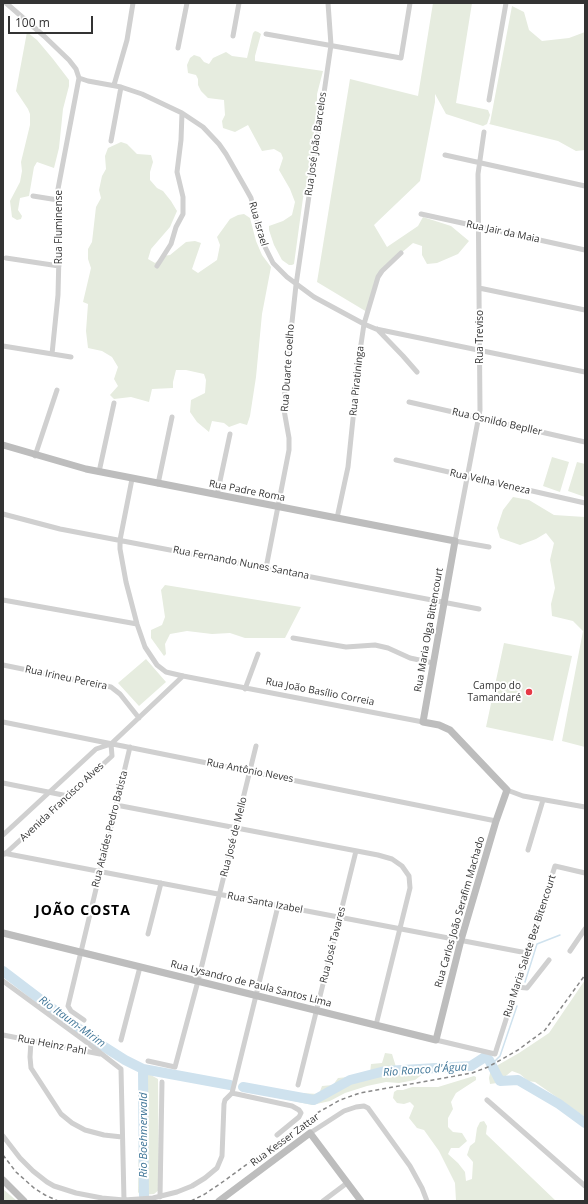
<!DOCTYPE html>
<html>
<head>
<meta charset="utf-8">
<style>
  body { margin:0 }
  #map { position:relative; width:588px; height:1204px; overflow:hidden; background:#fff; font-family:"Open Sans",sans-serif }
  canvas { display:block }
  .frame { position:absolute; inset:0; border:4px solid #333; pointer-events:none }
  .scale { position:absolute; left:8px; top:16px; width:85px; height:18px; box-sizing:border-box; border:2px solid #333; border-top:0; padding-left:5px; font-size:12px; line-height:14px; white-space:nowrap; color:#333; -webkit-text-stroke:3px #fff; paint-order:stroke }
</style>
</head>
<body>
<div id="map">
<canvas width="588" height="1204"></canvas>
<div class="frame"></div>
<div class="scale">100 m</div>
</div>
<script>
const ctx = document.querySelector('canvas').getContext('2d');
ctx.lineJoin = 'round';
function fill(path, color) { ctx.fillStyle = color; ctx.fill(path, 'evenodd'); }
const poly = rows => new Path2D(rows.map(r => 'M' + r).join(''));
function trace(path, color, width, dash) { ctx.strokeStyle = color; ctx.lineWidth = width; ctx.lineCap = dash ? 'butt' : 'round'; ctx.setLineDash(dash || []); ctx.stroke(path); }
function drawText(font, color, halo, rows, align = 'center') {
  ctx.font = font + ' "Open Sans",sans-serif'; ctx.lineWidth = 4; ctx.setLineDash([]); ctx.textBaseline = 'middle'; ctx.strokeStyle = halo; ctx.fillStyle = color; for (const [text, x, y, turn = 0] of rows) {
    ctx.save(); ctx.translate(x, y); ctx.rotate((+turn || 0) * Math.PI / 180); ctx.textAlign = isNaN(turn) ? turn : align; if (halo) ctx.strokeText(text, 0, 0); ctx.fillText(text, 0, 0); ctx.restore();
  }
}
fill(poly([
  [433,3,472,3,456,103,488,110,490,115,487,124,483,126,446,114,435,94,435,102,420,181,374,225,387,247,418,226,423,217,451,226,469,241,458,254,437,263,427,264,422,255,422,246,413,243,380,271,367,312,317,282,350,79,418,96],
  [512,6,524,12,529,30,542,41,569,38,585,32,585,150,576,151,558,141,489,124,490,123],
  [255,31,258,32,261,34,255,56,255,61,323,71,317,94,317,110,307,183,303,198,294,264,292,265,289,265,282,260,274,245,269,230,269,226,283,221,292,215,295,202,290,189,279,170,283,158,281,153,274,149,262,151,248,125,235,132,223,128,222,121,225,115,224,100,208,98,201,91,198,85,198,79,196,75,188,73,187,65,190,58,194,55,200,57,204,62,209,64,213,58,226,52,232,56,247,58,253,33],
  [27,32,37,40,53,59,66,76,69,80,69,86,63,109,59,148,54,168,37,162,34,167,29,196,20,198,18,210,22,216,21,219,17,220,12,217,10,201,20,182,22,171,21,162,30,125,30,114,28,109,16,91],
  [121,142,127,144,137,154,151,155,153,162,150,172,150,180,157,188,163,191,171,201,177,211,170,227,151,249,148,259,155,263,163,256,170,255,186,242,195,241,201,243,192,269,198,273,217,260,220,245,217,237,230,219,238,215,244,214,250,218,256,241,262,255,271,267,262,314,256,377,250,416,247,425,240,423,229,427,224,423,212,421,209,432,197,422,190,412,191,400,205,393,206,380,204,374,186,370,176,370,173,382,173,388,152,389,149,402,131,397,114,399,110,395,118,386,114,379,118,367,112,357,102,351,88,348,86,331,88,304,83,302,91,268,88,259,88,249,92,242,96,207,101,198,99,190,102,176,106,169,105,156,108,148],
  [552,457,569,462,560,492,543,486],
  [577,462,585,464,585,497,568,491],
  [513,497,529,500,554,515,585,517,585,747,562,741,583,631,573,621,552,616,551,604,555,588,550,560,554,543,546,533,536,539,520,545,500,538,497,528,503,510],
  [165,585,301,607,285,638,245,638,230,633,212,634,187,631,170,634,165,644,166,654,164,656,151,638,151,630,162,625,165,617,161,590],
  [504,643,572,656,553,741,486,727],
  [146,659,166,682,139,706,118,683],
  [585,980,585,1117,535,1082,528,1081,520,1074,512,1071,497,1083,490,1084,489,1078,491,1069,519,1053,549,1033],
  [385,1053,392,1054,396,1067,406,1068,411,1065,417,1066,436,1063,438,1066,434,1072,424,1073,415,1080,399,1083,386,1082,367,1086,345,1093,330,1101,312,1105,246,1091,249,1086,281,1092,319,1094,322,1086,333,1085,338,1078,359,1076,370,1073,371,1064,382,1063],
  [149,1074,158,1079,159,1190,154,1194,140,1195,138,1192,140,1083],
  [474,1076,476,1077,476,1080,456,1093,451,1102,453,1109,448,1118,448,1127,453,1132,462,1133,467,1141,459,1148,451,1148,448,1154,458,1163,465,1172,466,1181,472,1179,473,1162,467,1155,470,1146,475,1142,477,1128,480,1122,484,1121,487,1126,486,1134,556,1201,456,1201,455,1183,439,1151,424,1130,417,1128,409,1118,414,1106,410,1102,404,1104,397,1103,393,1098,394,1092,397,1090,403,1090,412,1087,438,1087],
  [3,1189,17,1201,3,1201]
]), '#e6ecdf');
trace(poly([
  [525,982,537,944,560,935],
  [489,1060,495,1061,500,1056,517,1006]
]), '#cfe2ee', 1.5);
trace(poly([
  [3,971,95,1041,125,1060,143,1069,230,1085],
  [143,1069,144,1201],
  [243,1087,314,1100,350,1080,385,1071,471,1066,485,1057,489,1060,500,1081,518,1080,559,1104,585,1123]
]), '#cfe2ee', 10);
trace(poly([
  [6,3,44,36,69,60,76,69,79,78,88,81,121,87,142,94,182,113,203,127,219,144,226,154,246,189,251,198,261,239,273,263,287,277,314,297,364,324,376,329,585,372],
  [266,34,401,58,410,3],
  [233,36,239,3],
  [178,48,187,3],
  [114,85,127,40,133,3],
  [489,100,506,3],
  [484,132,478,174,480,410,455,541,489,547],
  [111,141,121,87],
  [445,155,585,186],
  [33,196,58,200],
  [421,214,585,250],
  [6,258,59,266],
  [157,266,171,244,176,227,183,214,183,197,177,172,181,140,182,113],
  [479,288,585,310],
  [377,329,403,356,417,372],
  [3,346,71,357],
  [52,354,58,295,59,254,58,189,79,78],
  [409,402,585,442],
  [35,456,57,390],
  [396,460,585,503],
  [99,472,114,403],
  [132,479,120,540,120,549,126,582,137,624,145,647,157,665,166,672,183,676,423,722],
  [158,484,172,417],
  [217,495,230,434],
  [3,514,60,529,479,609],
  [337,518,348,467,360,351,364,324,378,277,382,271,401,253],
  [266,568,289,450,289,438,284,410,285,387,296,285,331,45,328,3],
  [3,600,137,624],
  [293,638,346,647,375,645,388,648,410,658,433,663],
  [3,665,111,687,120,694,139,718],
  [245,689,258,654],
  [3,722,496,821],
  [3,783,68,796],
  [507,790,523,796,585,807],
  [116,805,378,855,392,859,402,866,409,876,410,888,376,1025],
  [3,835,96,749,111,744,183,676],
  [528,850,543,800],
  [3,853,527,953],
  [5,854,112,756,111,744],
  [148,934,161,883],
  [570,951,585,929],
  [3,981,85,1041,121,1069,124,1200],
  [516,987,527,988,549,960],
  [84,1020,71,1011,68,1006,130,747],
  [3,1035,100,1054],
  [121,1040,140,967],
  [436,1040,495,1054,555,866,585,873],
  [31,1041,30,1057,31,1068,61,1114,72,1123,85,1130,104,1135,122,1137],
  [148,1061,175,1067,198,981,256,746],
  [298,1085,356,851],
  [232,1093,278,906],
  [232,1093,292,1106,299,1110,301,1113,299,1117,277,1135],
  [487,1100,585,1186],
  [310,1133,344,1111,356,1107,364,1106,368,1108,410,1166,422,1188,427,1201],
  [3,1136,20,1158,33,1171,47,1182,54,1186,76,1193,102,1198,124,1200,153,1198,177,1192,192,1186,205,1178,217,1168,222,1156,224,1104,225,1100,232,1093],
  [160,1197,162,1082],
  [323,1201,347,1183]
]), '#d0d0d0', 5);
trace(poly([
  [3,445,86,469,455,541,423,722,439,725,450,730,507,790,496,821,461,940,436,1040,3,933],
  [3,1180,24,1201],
  [219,1201,310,1133,361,1201]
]), '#bdbdbd', 7);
trace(poly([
  [3,1155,16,1172,34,1188,45,1195,58,1201],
  [191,1201,205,1194,224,1181,317,1113,340,1100,360,1093,472,1073,488,1067,518,1050,545,1030,585,975]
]), '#888', 1.5, [4, 3]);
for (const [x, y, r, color] of [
  [529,692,4,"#e63946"]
]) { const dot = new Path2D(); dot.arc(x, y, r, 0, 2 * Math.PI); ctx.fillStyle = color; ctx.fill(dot); trace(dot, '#fff', 1.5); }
drawText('10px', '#333', '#fff', [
  ["Rua José João Barcelos",316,144,-82],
  ["Rua Israel",258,224,74],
  ["Rua Fluminense",59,227,-90],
  ["Rua Jair da Maia",503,232,12],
  ["Rua Treviso",480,337,-90],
  ["Rua Duarte Coelho",288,368,-86],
  ["Rua Piratininga",357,381,-84],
  ["Rua Osnildo Bepller",497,422,13],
  ["Rua Velha Veneza",490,482,13],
  ["Rua Padre Roma",247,491,11],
  ["Rua Fernando Nunes Santana",241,563,11],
  ["Rua Maria Olga Bittencourt",429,630,-80],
  ["Rua Irineu Pereira",66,678,12],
  ["Rua João Basílio Correia",320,692,11],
  ["Rua Antônio Neves",250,771,11],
  ["Avenida Francisco Alves",62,802,-43],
  ["Rua Ataídes Pedro Batista",110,829,-76],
  ["Rua José de Mello",234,837,-76],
  ["Rua Santa Izabel",265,903,11],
  ["Rua Carlos João Serafim Machado",460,912,-74],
  ["Rua José Tavares",333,945,-76],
  ["Rua Maria Salete Bez Bitencourt",530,946,-72],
  ["Rua Lysandro de Paula Santos Lima",251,984,14],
  ["Rua Heinz Pahl",52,1045,11],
  ["Rua Kesser Zattar",285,1140,-36]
]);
drawText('10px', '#333', '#fff', [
  ["Campo do",521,686],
  ["Tamandaré",521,698]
], 'right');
drawText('italic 11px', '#3f7597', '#fff', [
  ["Rio Itaum-Mirim",72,1022,36],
  ["Rio Ronco d'Água",425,1070,-4],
  ["Rio Boehmerwald",144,1135,-90]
]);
ctx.letterSpacing = '1px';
drawText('bold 14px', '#000', '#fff', [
  ["JOÃO COSTA",83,911]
]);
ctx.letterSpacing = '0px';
</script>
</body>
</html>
